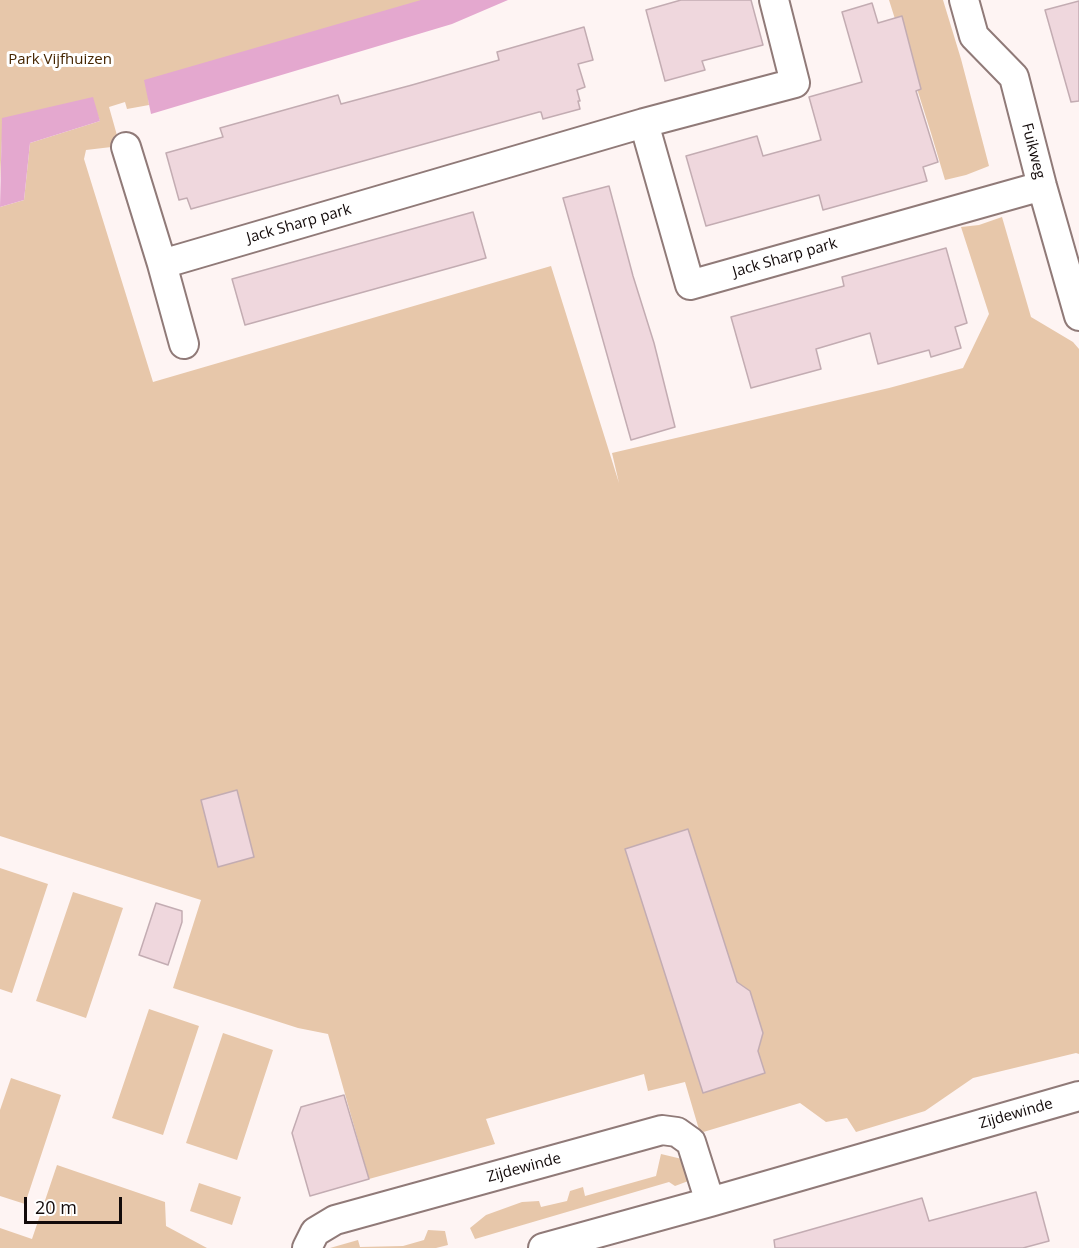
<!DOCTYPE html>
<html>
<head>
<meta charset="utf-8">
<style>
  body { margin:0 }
  #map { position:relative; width:1079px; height:1248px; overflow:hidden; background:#fef4f3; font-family:"Open Sans",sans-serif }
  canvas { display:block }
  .scale { position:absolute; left:24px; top:1197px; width:98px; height:27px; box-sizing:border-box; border:3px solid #120a0a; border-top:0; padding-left:8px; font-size:18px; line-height:21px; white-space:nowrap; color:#120a0a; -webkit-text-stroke:4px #fff; paint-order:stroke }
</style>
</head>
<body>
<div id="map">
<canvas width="1079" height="1248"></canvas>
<div class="scale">20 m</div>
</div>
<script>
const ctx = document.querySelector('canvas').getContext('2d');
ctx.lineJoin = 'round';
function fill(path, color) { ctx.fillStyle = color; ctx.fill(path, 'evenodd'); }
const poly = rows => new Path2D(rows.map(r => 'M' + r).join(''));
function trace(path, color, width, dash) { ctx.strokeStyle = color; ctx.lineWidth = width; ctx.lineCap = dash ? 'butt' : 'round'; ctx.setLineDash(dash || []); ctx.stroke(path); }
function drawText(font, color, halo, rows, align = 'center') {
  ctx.font = font + ' "Open Sans",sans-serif'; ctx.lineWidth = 6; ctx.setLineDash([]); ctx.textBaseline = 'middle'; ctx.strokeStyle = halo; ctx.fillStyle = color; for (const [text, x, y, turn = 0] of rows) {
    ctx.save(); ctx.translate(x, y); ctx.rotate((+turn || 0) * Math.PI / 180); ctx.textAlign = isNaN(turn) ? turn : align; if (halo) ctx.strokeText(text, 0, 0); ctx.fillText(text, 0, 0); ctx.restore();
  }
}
fill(poly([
  [0,0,470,0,148,96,149,105,127,109,125,102,109,107,120,146,86,150,84,159,153,382,551,266,619,483,612,453,889,388,963,368,989,314,961,227,979,225,1002,217,1031,317,1073,342,1079,349,1079,1054,1076,1053,973,1078,925,1111,856,1132,847,1118,826,1122,800,1103,700,1133,685,1082,648,1091,644,1074,486,1119,495,1144,369,1179,328,1034,298,1028,173,988,201,900,0,836,0,207,24,200,30,143,100,121,96,111,2,139,0,181],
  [889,0,943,0,961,59,989,166,966,175,945,180,931,133],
  [0,868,48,884,12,993,0,989],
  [73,892,123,908,86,1018,36,1001],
  [149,1009,199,1026,163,1135,112,1118],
  [223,1033,273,1050,237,1160,186,1143],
  [11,1078,61,1095,25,1204,0,1196,0,1110],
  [661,1154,682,1159,691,1180,675,1186,669,1182,475,1239,470,1228,486,1215,522,1202,539,1201,541,1207,567,1201,570,1191,583,1187,585,1196,656,1176],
  [57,1165,165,1202,166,1226,207,1248,0,1248,0,1228,32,1239],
  [199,1183,241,1197,232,1225,190,1211],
  [428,1230,445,1231,448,1245,436,1248,330,1248,358,1240,360,1247,403,1246,424,1240]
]), '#e7c7aa');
fill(poly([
  [421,0,508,0,452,24,151,114,144,80],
  [93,97,100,121,30,143,24,200,0,207,2,118]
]), '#e4a8cf');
const building = poly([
  [681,0,751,0,763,45,702,61,705,70,665,81,646,10,681,0],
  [1079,1,1079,101,1071,102,1045,10,1079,1],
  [872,3,878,23,902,16,921,89,916,91,938,162,923,167,927,181,823,210,819,195,706,226,686,156,757,136,763,156,821,140,809,97,862,82,842,12,872,3],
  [584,27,593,60,578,64,585,87,577,90,580,101,578,101,580,109,543,119,541,112,539,112,191,209,187,198,179,200,166,153,223,137,220,128,338,95,341,104,412,85,499,60,497,52,584,27],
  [609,186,633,276,654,343,675,427,631,440,563,198,609,186],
  [473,212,486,258,245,325,232,279,473,212],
  [946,248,967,323,955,327,961,348,931,357,929,350,878,364,870,333,816,349,821,369,751,388,731,317,844,286,842,277,946,248],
  [237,790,254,857,218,867,201,800,237,790],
  [688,829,737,982,750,991,763,1033,758,1051,765,1073,703,1093,625,849,688,829],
  [156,903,182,911,182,922,168,965,139,955,156,903],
  [344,1095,369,1179,310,1196,292,1133,301,1107,344,1095],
  [1036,1192,1049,1241,1023,1248,775,1248,774,1240,922,1198,929,1221,1036,1192]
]);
fill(building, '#efd7dd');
trace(building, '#c3acb2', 1.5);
const street = poly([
  [964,0,974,36,1014,77,1042,186,1079,316],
  [644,123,690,285,1042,186],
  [126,147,162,264,184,344],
  [162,264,644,123,795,83,774,0],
  [307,1248,315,1232,335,1220,662,1130,677,1132,691,1142,710,1202],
  [543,1248,710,1202,1079,1096]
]);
trace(street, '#907a78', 32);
trace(street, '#fff', 28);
drawText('15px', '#452500', '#fff', [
  ["Park Vijfhuizen",60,60]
]);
drawText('15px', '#120a0a', '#fff', [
  ["Fuikweg",1033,151,76],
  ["Jack Sharp park",299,224,-16],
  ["Jack Sharp park",785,258,-16],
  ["Zijdewinde",1016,1114,-16],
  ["Zijdewinde",524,1168,-15]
]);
</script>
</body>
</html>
